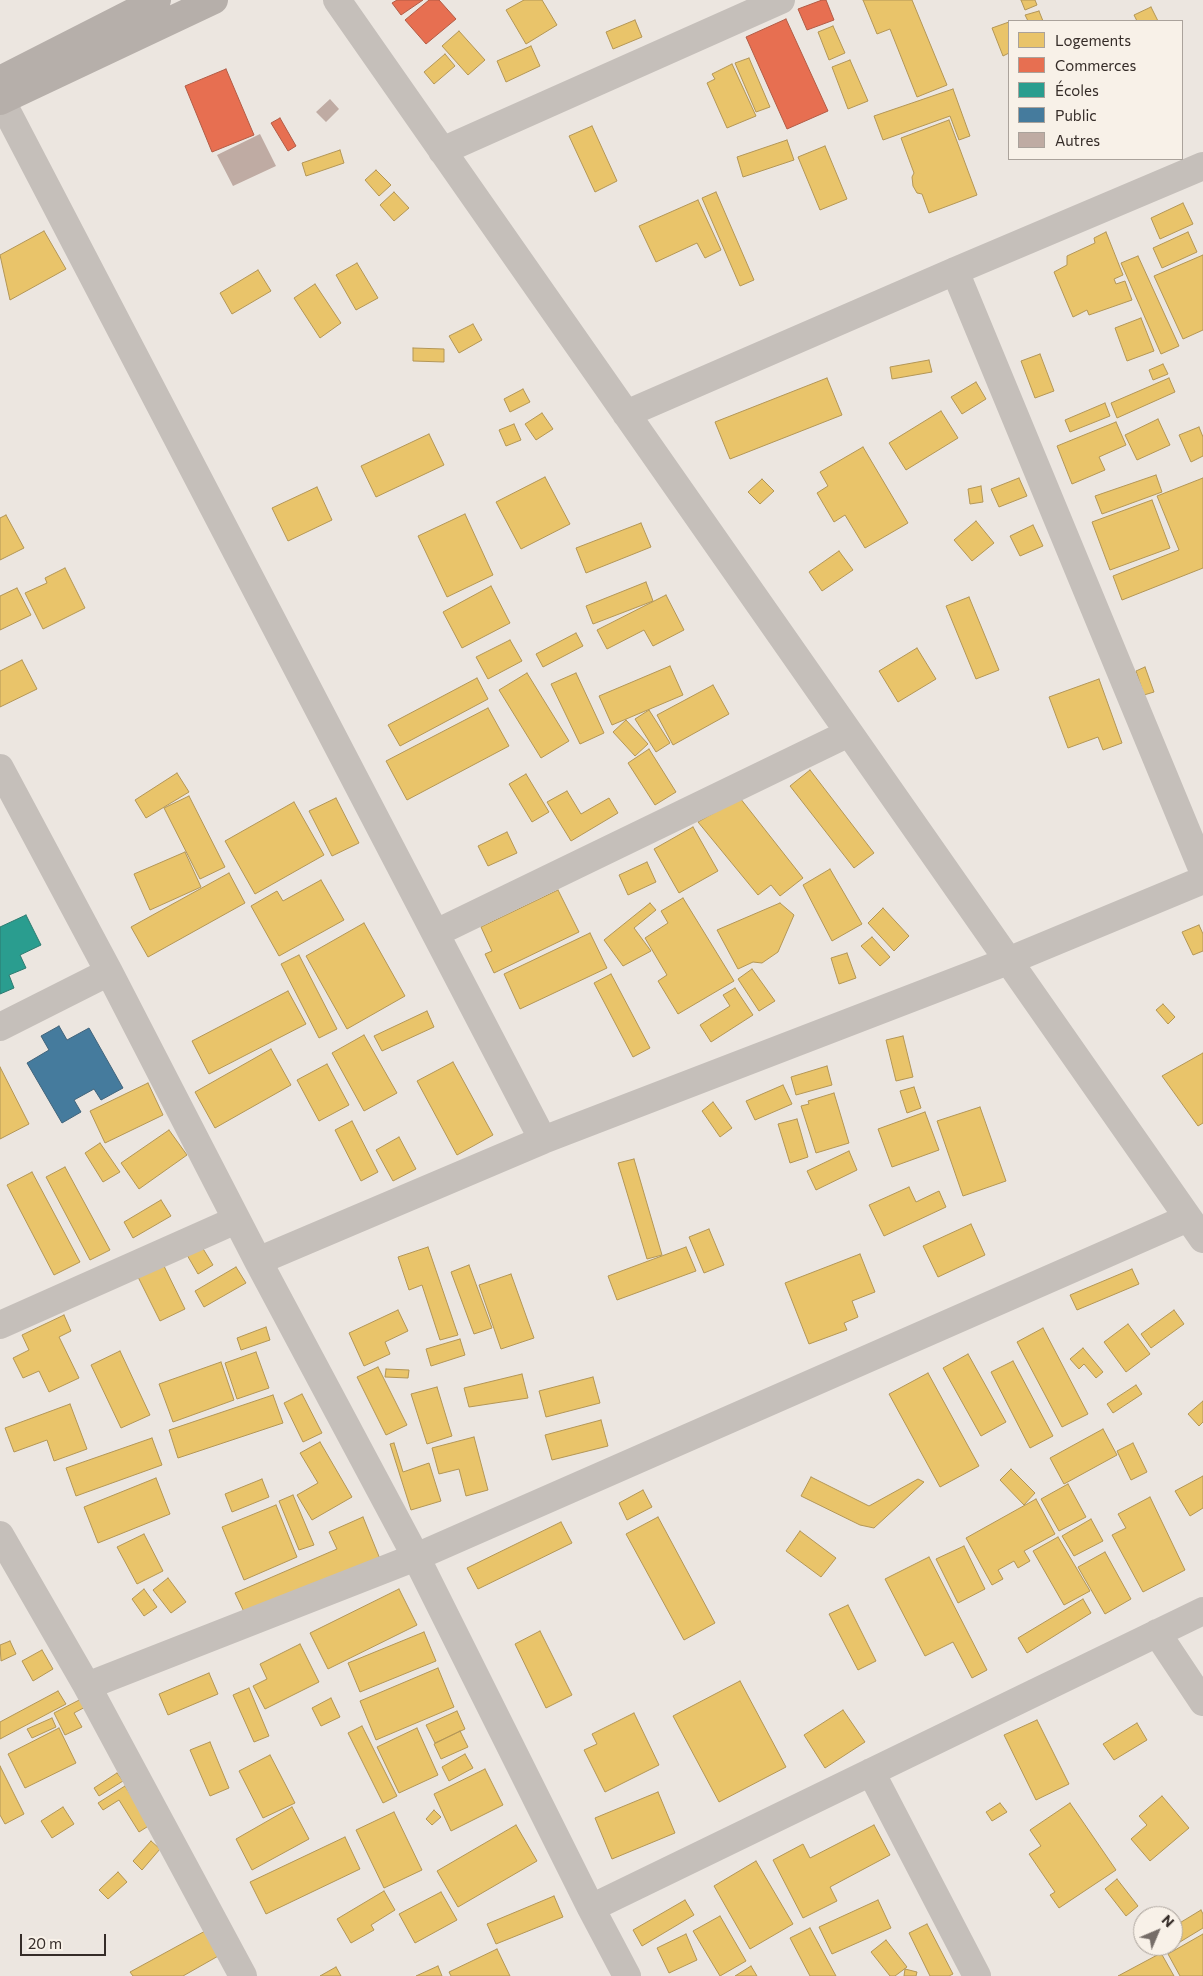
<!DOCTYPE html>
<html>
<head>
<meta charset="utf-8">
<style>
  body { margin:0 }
  #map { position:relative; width:1203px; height:1976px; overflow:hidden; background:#ece6e0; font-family:Commissioner,sans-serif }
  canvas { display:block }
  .legend { position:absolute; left:1008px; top:20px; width:175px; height:140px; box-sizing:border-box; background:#f8f1e8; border:1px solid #aaa29b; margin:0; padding:6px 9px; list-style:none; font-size:15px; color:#352c28 }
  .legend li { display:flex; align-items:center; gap:10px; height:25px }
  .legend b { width:25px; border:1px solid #aaa29b }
  .north { position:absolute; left:1133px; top:1906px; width:50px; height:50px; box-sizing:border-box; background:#f8f1e8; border:1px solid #aaa29b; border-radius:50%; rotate:45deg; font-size:14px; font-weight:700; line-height:20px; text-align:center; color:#352c28 }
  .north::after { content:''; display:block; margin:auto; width:18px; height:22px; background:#756d68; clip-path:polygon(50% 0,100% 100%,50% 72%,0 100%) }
  .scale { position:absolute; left:20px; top:1934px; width:86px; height:22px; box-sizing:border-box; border:2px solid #352c28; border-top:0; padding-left:6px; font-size:15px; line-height:18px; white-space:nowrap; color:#352c28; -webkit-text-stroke:4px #f8f1e8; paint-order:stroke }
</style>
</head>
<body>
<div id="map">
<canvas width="1203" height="1976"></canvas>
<ul class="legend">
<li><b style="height:14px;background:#e9c46a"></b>Logements</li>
<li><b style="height:14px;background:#e76f51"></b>Commerces</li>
<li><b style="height:14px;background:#2a9d8f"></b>Écoles</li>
<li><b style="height:14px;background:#457b9d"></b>Public</li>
<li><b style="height:14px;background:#bfaba3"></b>Autres</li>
</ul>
<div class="north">N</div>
<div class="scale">20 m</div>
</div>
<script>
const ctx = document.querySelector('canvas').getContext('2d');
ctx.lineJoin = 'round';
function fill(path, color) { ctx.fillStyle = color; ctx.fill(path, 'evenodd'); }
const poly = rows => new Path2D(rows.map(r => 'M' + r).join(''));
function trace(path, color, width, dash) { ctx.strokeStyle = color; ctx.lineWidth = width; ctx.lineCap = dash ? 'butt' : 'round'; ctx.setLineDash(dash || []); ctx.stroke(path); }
const homes = poly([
  [524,0,542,0,557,25,526,44,506,10,524,0],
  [863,0,912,0,947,85,917,97,890,29,877,34,863,0],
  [1021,0,1035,0,1037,5,1025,10,1021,0],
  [1151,7,1158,21,1137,21,1134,15,1151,7],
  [1039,11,1043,21,1028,21,1025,15,1039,11],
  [635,20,642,37,613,49,606,32,635,20],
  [1009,22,1009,53,1003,56,992,28,1009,22],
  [833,26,845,53,829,60,818,32,833,26],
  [459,31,485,60,468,75,442,46,459,31],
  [531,46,540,66,506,82,497,61,531,46],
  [445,54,455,66,434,84,424,72,445,54],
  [749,58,770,107,756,112,735,63,749,58],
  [850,60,868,101,848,109,832,67,850,60],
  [732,64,756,116,727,128,707,83,715,79,712,74,732,64],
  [953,89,970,136,959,140,950,116,883,140,874,116,953,89],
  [949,120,977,195,929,213,922,194,917,193,913,186,912,177,914,173,901,138,949,120],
  [592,126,617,181,595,192,569,136,592,126],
  [787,140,794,160,743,177,737,157,787,140],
  [825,146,847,199,820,210,798,157,825,146],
  [340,150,344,163,306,176,302,163,340,150],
  [376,170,391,185,379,196,365,180,376,170],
  [394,192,409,208,394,221,380,205,394,192],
  [716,192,754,280,740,286,702,198,716,192],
  [698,200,721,250,705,258,697,243,656,262,639,226,698,200],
  [1183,203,1193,224,1160,239,1151,218,1183,203],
  [44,231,66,269,10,300,0,255,44,231],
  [1106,232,1123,275,1114,279,1116,284,1125,281,1132,300,1089,315,1087,310,1073,317,1054,272,1067,265,1067,256,1095,243,1094,238,1106,232],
  [1188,232,1197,252,1162,268,1153,248,1188,232],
  [1203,255,1203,330,1183,339,1154,276,1203,255],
  [1138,256,1179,346,1161,354,1121,263,1138,256],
  [357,263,378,298,356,310,336,275,357,263],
  [258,270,271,291,232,314,220,293,258,270],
  [315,284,341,323,320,338,294,298,315,284],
  [1141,318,1154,351,1127,361,1115,328,1141,318],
  [473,324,482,340,459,353,449,336,473,324],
  [413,348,444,349,444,362,413,361,413,348],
  [1040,354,1054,391,1035,398,1021,361,1040,354],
  [929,360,932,372,892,379,890,367,929,360],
  [1163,364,1168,374,1153,380,1149,370,1163,364],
  [827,378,842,415,730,459,715,422,827,378],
  [1169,378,1175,392,1117,418,1111,403,1169,378],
  [976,382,986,399,962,414,951,397,976,382],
  [523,389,530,402,510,412,504,399,523,389],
  [1105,403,1110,416,1070,432,1065,420,1105,403],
  [941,411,958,438,906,470,889,443,941,411],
  [542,413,553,429,536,440,525,424,542,413],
  [1158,419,1170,445,1137,460,1125,435,1158,419],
  [1116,422,1126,445,1099,457,1105,470,1072,484,1057,446,1116,422],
  [514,424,521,440,506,446,499,430,514,424],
  [1199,427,1203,437,1203,456,1191,462,1179,435,1199,427],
  [429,434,444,465,376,497,361,466,429,434],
  [863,447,908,523,865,548,845,515,834,522,817,493,828,486,820,472,863,447],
  [1156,475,1162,492,1102,514,1095,496,1156,475],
  [545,477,570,524,521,549,496,502,545,477],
  [1019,478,1027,496,999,507,991,489,1019,478],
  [1203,478,1203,568,1122,600,1113,576,1179,550,1157,496,1203,478],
  [762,479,774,491,760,504,748,492,762,479],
  [981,486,983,502,970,504,968,489,981,486],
  [317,487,332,520,288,541,272,508,317,487],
  [1152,500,1170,548,1110,570,1092,522,1152,500],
  [465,514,493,575,447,597,418,536,465,514],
  [6,515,24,548,0,560,0,518,6,515],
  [976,521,994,543,972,561,954,540,976,521],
  [641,523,651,547,586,573,576,548,641,523],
  [1033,525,1043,546,1020,556,1010,536,1033,525],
  [839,551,853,570,822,591,809,572,839,551],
  [65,568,85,608,43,629,25,593,47,583,45,578,65,568],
  [646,582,653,601,593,624,586,606,646,582],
  [491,586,510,623,462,648,443,612,491,586],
  [17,588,31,615,0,630,0,596,17,588],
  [666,595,684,630,653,646,644,630,607,649,597,630,666,595],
  [969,597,999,670,976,679,946,606,969,597],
  [576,633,583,646,543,667,536,654,576,633],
  [510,640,522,661,488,679,476,657,510,640],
  [917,648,936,679,898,702,879,671,917,648],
  [22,660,37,689,0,707,0,671,22,660],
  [670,666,683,695,612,725,599,696,670,666],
  [1145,667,1154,692,1144,695,1136,671,1145,667],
  [527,673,569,741,541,758,499,690,527,673],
  [576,673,604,733,580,744,551,684,576,673],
  [477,678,488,699,400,746,388,725,477,678],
  [1099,679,1122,743,1103,750,1098,737,1068,748,1049,697,1099,679],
  [713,685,729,714,673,745,657,715,713,685],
  [488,708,509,746,407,800,386,761,488,708],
  [649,710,670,743,656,752,635,719,649,710],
  [626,720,648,744,635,756,613,732,626,720],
  [649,749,676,792,655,805,628,763,649,749],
  [810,770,874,853,854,868,790,786,810,770],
  [177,773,189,792,146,818,135,800,177,773],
  [526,774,549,812,532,822,509,784,526,774],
  [567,791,581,814,609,798,618,813,571,841,547,802,567,791],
  [189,796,225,867,200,879,164,808,189,796],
  [336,798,359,843,332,856,309,811,336,798],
  [740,798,803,878,780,896,771,885,758,895,698,822,740,798],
  [294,802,324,855,255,894,225,841,294,802],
  [693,827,718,871,679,893,654,849,693,827],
  [507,832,517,853,488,866,478,846,507,832],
  [185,852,201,887,150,910,134,874,185,852],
  [647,862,656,882,628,895,619,875,647,862],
  [830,869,862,924,832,941,803,885,830,869],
  [229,873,245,903,148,957,131,927,229,873],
  [321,880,344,920,279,956,251,906,277,891,283,901,321,880],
  [558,890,579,932,494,973,485,954,492,951,481,927,558,890],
  [683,898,734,981,678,1014,658,981,667,975,645,938,668,923,661,911,683,898],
  [650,903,656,910,634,928,651,951,623,966,604,940,650,903],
  [780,903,794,915,778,952,762,963,753,962,738,969,717,930,780,903],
  [883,908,909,936,894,951,868,923,883,908],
  [364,923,405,996,347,1029,306,956,364,923],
  [1199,925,1203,934,1203,951,1193,955,1182,932,1199,925],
  [590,933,607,968,520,1009,504,974,590,933],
  [872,937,890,957,880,966,861,946,872,937],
  [847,953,856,978,839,984,831,958,847,953],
  [299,955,337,1029,319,1038,281,964,299,955],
  [752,969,775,1001,759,1011,738,979,752,969],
  [611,974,650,1048,633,1057,594,983,611,974],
  [735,988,753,1015,711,1042,700,1025,730,1006,723,995,735,988],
  [288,991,306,1024,209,1074,192,1041,288,991],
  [1163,1004,1175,1017,1168,1024,1156,1010,1163,1004],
  [427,1011,434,1027,382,1051,374,1036,427,1011],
  [364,1035,397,1093,364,1111,332,1053,364,1035],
  [903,1036,913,1077,896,1081,886,1040,903,1036],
  [271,1049,291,1085,215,1128,195,1092,271,1049],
  [1203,1053,1203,1123,1198,1126,1162,1076,1203,1053],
  [453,1062,493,1135,457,1155,417,1081,453,1062],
  [327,1064,349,1105,319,1121,297,1080,327,1064],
  [827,1066,832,1085,796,1095,791,1077,827,1066],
  [0,1067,29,1124,0,1139,0,1067],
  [148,1083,163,1115,105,1143,90,1111,148,1083],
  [783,1085,792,1104,755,1120,746,1101,783,1085],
  [914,1087,921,1108,907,1113,900,1091,914,1087],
  [834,1093,849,1143,816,1153,801,1106,809,1104,808,1101,834,1093],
  [713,1102,732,1128,720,1137,702,1111,713,1102],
  [980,1107,1006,1181,963,1196,937,1121,980,1107],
  [925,1112,939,1150,892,1167,878,1129,925,1112],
  [797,1119,808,1157,790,1163,778,1124,797,1119],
  [352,1121,378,1172,361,1181,335,1130,352,1121],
  [169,1130,187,1155,139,1189,121,1163,169,1130],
  [399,1137,416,1169,393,1181,376,1150,399,1137],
  [100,1143,120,1172,103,1182,85,1153,100,1143],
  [849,1151,857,1170,816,1190,807,1171,849,1151],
  [634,1159,662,1255,647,1259,618,1163,634,1159],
  [65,1167,110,1250,90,1260,46,1177,65,1167],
  [32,1172,80,1262,54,1275,7,1185,32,1172],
  [909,1187,916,1202,939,1191,946,1207,884,1236,869,1205,909,1187],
  [161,1200,171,1216,133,1238,124,1222,161,1200],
  [971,1224,985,1255,938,1277,923,1246,971,1224],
  [709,1229,724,1265,704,1273,689,1237,709,1229],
  [202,1247,213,1265,198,1274,187,1255,202,1247],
  [428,1247,458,1335,440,1340,422,1285,409,1290,398,1257,428,1247],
  [686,1247,696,1271,617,1300,608,1276,686,1247],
  [860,1254,875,1292,852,1301,858,1317,844,1323,847,1330,809,1344,785,1283,860,1254],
  [162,1262,185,1309,160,1321,137,1275,162,1262],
  [469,1265,492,1328,474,1334,451,1272,469,1265],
  [236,1267,246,1283,204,1307,195,1291,236,1267],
  [1132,1269,1139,1284,1077,1310,1070,1295,1132,1269],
  [511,1274,534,1338,501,1349,479,1285,511,1274],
  [398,1310,408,1331,385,1342,390,1354,364,1366,349,1333,398,1310],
  [1174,1310,1184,1324,1151,1348,1141,1334,1174,1310],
  [64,1315,71,1331,59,1337,79,1378,49,1392,39,1371,23,1378,13,1358,29,1350,22,1335,64,1315],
  [1128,1324,1150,1354,1126,1372,1104,1342,1128,1324],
  [266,1327,270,1340,241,1350,237,1338,266,1327],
  [1043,1328,1088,1414,1062,1427,1017,1342,1043,1328],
  [460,1339,465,1355,431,1366,426,1349,460,1339],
  [1083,1348,1103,1372,1096,1378,1084,1364,1079,1369,1070,1359,1083,1348],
  [120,1351,150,1415,121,1428,91,1365,120,1351],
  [256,1352,269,1388,237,1399,225,1363,256,1352],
  [968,1354,1006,1422,981,1436,943,1368,968,1354],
  [1013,1361,1053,1436,1030,1448,991,1372,1013,1361],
  [221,1362,234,1400,173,1422,159,1384,221,1362],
  [378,1367,407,1425,386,1435,357,1377,378,1367],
  [386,1369,409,1370,408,1378,385,1377,386,1369],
  [928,1373,979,1466,940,1487,889,1394,928,1373],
  [522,1374,528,1398,469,1407,464,1388,522,1374],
  [593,1377,600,1403,546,1417,539,1391,593,1377],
  [1136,1385,1142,1394,1113,1413,1107,1404,1136,1385],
  [437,1387,452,1436,427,1444,411,1394,437,1387],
  [302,1394,322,1433,303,1442,284,1403,302,1394],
  [273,1395,283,1423,178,1458,169,1430,273,1395],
  [1203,1401,1203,1422,1199,1426,1188,1414,1203,1401],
  [70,1404,87,1449,54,1461,47,1440,14,1452,5,1428,70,1404],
  [601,1420,608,1446,552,1460,545,1435,601,1420],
  [1103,1429,1117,1455,1064,1484,1050,1458,1103,1429],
  [474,1437,488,1490,466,1496,459,1469,439,1474,432,1448,474,1437],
  [152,1438,162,1465,76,1496,66,1468,152,1438],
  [320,1442,352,1497,312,1520,297,1495,318,1483,300,1453,320,1442],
  [394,1443,403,1472,429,1463,441,1501,411,1510,390,1444,394,1443],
  [1133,1443,1147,1472,1131,1480,1117,1451,1133,1443],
  [1011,1469,1035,1493,1024,1505,1000,1480,1011,1469],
  [1203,1476,1203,1508,1190,1516,1175,1491,1203,1476],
  [811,1477,869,1506,918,1479,924,1482,874,1528,860,1525,801,1496,811,1477],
  [156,1478,170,1514,98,1543,84,1507,156,1478],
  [262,1479,269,1497,232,1512,225,1494,262,1479],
  [1068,1484,1086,1517,1059,1531,1041,1499,1068,1484],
  [643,1490,652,1507,627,1520,619,1503,643,1490],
  [293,1495,314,1545,299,1550,279,1501,293,1495],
  [1150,1497,1185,1570,1143,1592,1112,1535,1126,1528,1118,1514,1150,1497],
  [1036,1499,1055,1534,1024,1551,1030,1561,1018,1568,1014,1561,998,1570,1003,1579,992,1585,966,1538,1036,1499],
  [276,1505,297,1557,244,1580,222,1527,276,1505],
  [363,1517,380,1559,246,1616,235,1593,337,1549,329,1532,363,1517],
  [658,1517,715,1623,684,1640,626,1534,658,1517],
  [1091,1519,1103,1541,1074,1556,1062,1536,1091,1519],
  [561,1522,572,1543,478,1589,467,1568,561,1522],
  [800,1531,836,1558,821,1577,786,1551,800,1531],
  [144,1534,163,1571,137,1584,117,1547,144,1534],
  [1058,1537,1090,1591,1064,1605,1033,1551,1058,1537],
  [964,1546,985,1589,958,1603,936,1559,964,1546],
  [1105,1552,1131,1599,1105,1614,1078,1567,1105,1552],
  [929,1557,987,1670,972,1678,953,1642,925,1656,885,1579,929,1557],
  [168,1578,186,1602,171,1613,153,1590,168,1578],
  [144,1589,157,1607,144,1616,132,1599,144,1589],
  [399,1589,417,1625,328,1669,310,1633,399,1589],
  [1083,1599,1091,1613,1027,1653,1018,1638,1083,1599],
  [848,1605,876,1661,858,1670,829,1614,848,1605],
  [540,1631,572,1695,546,1708,515,1644,540,1631],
  [424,1632,436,1661,360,1692,348,1663,424,1632],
  [10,1641,16,1654,1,1661,0,1645,10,1641],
  [300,1644,319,1682,265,1709,253,1686,267,1679,260,1664,300,1644],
  [42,1650,53,1669,33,1681,22,1661,42,1650],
  [438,1668,454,1707,376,1740,360,1701,438,1668],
  [209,1673,218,1694,168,1715,159,1694,209,1673],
  [740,1681,786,1767,719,1802,673,1716,740,1681],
  [249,1688,269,1736,254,1742,233,1695,249,1688],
  [58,1691,66,1704,0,1739,0,1722,58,1691],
  [85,1697,89,1705,74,1713,82,1727,65,1735,54,1713,85,1697],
  [331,1698,340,1717,321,1726,312,1708,331,1698],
  [843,1710,865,1742,825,1768,804,1735,843,1710],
  [457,1711,465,1729,435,1743,426,1725,457,1711],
  [634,1713,659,1765,605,1792,584,1750,597,1744,592,1734,634,1713],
  [52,1718,56,1727,32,1738,27,1729,52,1718],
  [1037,1720,1069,1784,1036,1800,1004,1735,1037,1720],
  [1137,1723,1147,1740,1114,1760,1103,1744,1137,1723],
  [362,1726,397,1796,383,1803,348,1733,362,1726],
  [59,1728,76,1763,25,1788,8,1754,59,1728],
  [417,1728,438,1775,399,1793,377,1747,417,1728],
  [460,1731,468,1747,441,1759,434,1744,460,1731],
  [210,1742,229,1788,210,1796,190,1750,210,1742],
  [465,1754,473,1768,449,1781,442,1767,465,1754],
  [270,1755,295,1803,263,1818,239,1771,270,1755],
  [0,1766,24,1814,5,1824,0,1815,0,1766],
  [485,1769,503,1805,451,1831,434,1794,485,1769],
  [117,1773,123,1781,99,1796,94,1788,117,1773],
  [125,1786,150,1825,139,1832,119,1800,103,1810,98,1803,125,1786],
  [658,1792,675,1833,612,1859,595,1818,658,1792],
  [1162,1796,1189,1828,1150,1861,1131,1839,1147,1825,1139,1816,1162,1796],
  [1000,1803,1007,1812,992,1821,986,1812,1000,1803],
  [1070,1803,1116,1870,1059,1908,1050,1895,1055,1892,1029,1854,1041,1846,1030,1830,1070,1803],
  [63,1807,74,1824,52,1838,41,1821,63,1807],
  [292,1807,309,1839,252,1870,236,1839,292,1807],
  [434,1810,441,1817,432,1825,426,1819,434,1810],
  [394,1812,422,1870,384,1888,356,1830,394,1812],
  [516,1825,537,1861,458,1907,437,1871,516,1825],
  [874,1825,890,1855,830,1887,837,1901,803,1918,773,1860,803,1844,810,1858,874,1825],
  [345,1837,360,1869,266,1914,250,1882,345,1837],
  [151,1841,160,1849,142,1870,133,1861,151,1841],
  [756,1861,793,1924,750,1949,714,1886,756,1861],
  [118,1872,127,1882,108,1899,99,1890,118,1872],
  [1117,1879,1138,1906,1126,1916,1105,1889,1117,1879],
  [384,1891,395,1910,371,1925,374,1930,351,1943,337,1919,384,1891],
  [441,1892,457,1920,415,1943,399,1914,441,1892],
  [554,1896,563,1917,496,1944,487,1924,554,1896],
  [685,1900,694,1915,642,1946,633,1930,685,1900],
  [878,1900,891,1928,832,1954,819,1927,878,1900],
  [1201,1910,1203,1914,1203,1928,1175,1945,1173,1942,1173,1927,1201,1910],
  [720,1916,746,1961,720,1976,693,1931,720,1916],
  [927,1924,953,1974,949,1976,930,1976,909,1933,927,1924],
  [810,1928,836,1976,810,1976,790,1938,810,1928],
  [207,1930,220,1955,183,1976,133,1976,130,1972,207,1930],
  [686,1934,697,1960,669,1973,657,1948,686,1934],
  [1203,1934,1203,1976,1180,1976,1168,1954,1203,1934],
  [886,1940,907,1967,895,1976,890,1976,871,1952,886,1940],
  [497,1949,510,1976,451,1976,449,1972,497,1949],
  [1161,1953,1174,1976,1118,1976,1161,1953],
  [438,1966,442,1976,416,1976,438,1966],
  [751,1966,757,1976,735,1976,751,1966],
  [336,1967,341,1976,320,1976,336,1967],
  [905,1969,917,1972,916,1976,904,1976,905,1969]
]);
fill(homes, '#e9c46a');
trace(homes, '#b39656', 1);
const shops = poly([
  [397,0,423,0,401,15,392,3,397,0],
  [429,0,439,0,456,19,426,44,405,20,429,0],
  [822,0,826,0,834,20,807,30,798,9,822,0],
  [786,19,828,111,787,129,746,37,786,19],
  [226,69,254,135,212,152,185,86,226,69],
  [280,118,296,146,288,151,271,123,280,118]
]);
fill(shops, '#e76f51');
trace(shops, '#b25b45', 1);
const schools = poly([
  [26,915,41,945,20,955,26,968,9,975,14,988,0,994,0,927,26,915]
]);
fill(schools, '#2a9d8f');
trace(schools, '#2d7b70', 1);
const public = poly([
  [59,1026,67,1040,89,1028,123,1088,101,1100,94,1089,74,1100,81,1112,62,1123,27,1063,49,1050,41,1036,59,1026]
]);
fill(public, '#457b9d');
trace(public, '#40637a', 1);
fill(poly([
  [330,99,339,109,326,122,316,112],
  [260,134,276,166,233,186,217,155]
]), '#bfaba3');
trace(poly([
  [337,0,1203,1239],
  [1,100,543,1140],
  [442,151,781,0],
  [955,271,1203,871],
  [626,414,955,271,1203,166],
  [0,768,109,972,258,1261,416,1557,591,1908,627,1976],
  [436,933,849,733],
  [0,1027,109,972],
  [258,1261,543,1140,1008,961,1203,880],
  [0,1325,236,1220],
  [0,1535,87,1686,243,1976],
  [1157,1633,1203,1702],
  [87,1686,416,1557,1188,1218],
  [871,1772,977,1976],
  [591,1908,1203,1611]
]), '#c5bfba', 28);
trace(poly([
  [0,80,157,0],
  [0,101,214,0]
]), '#b6afaa', 28);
</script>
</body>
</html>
